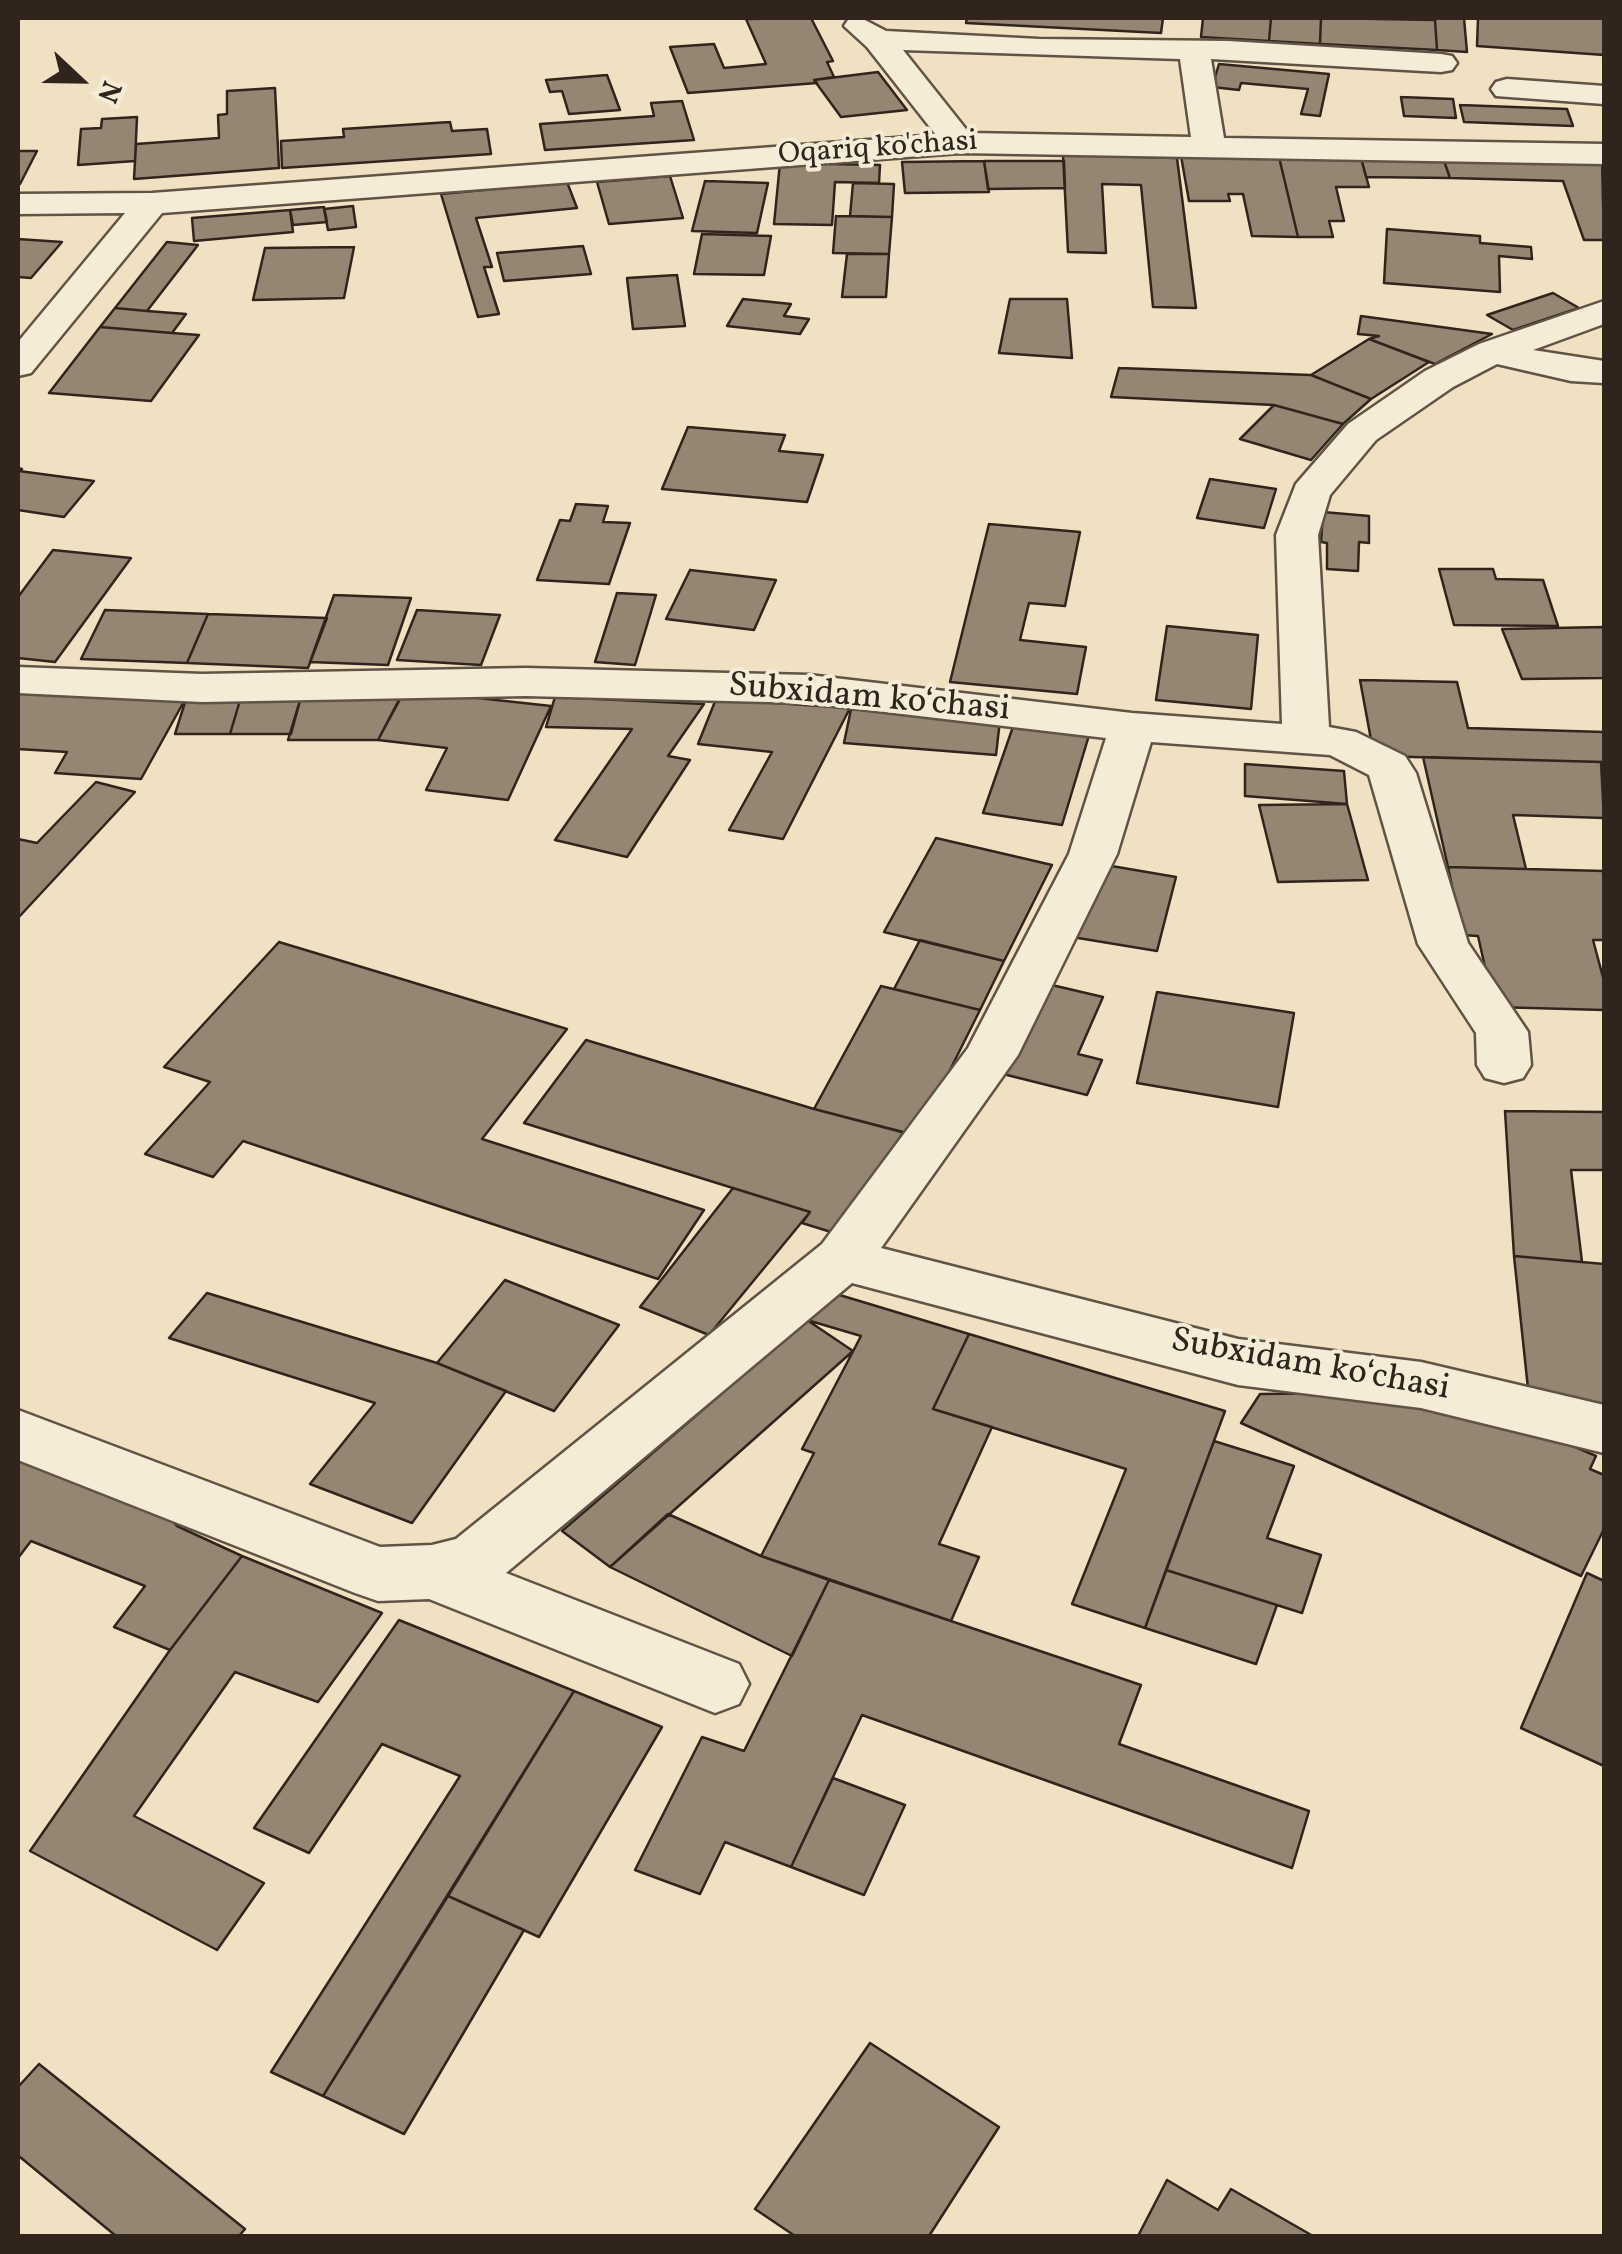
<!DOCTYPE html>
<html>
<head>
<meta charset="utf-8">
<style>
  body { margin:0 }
  #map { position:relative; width:1622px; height:2254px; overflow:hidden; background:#f0e1c3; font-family:Vollkorn,serif }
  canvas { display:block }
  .frame { position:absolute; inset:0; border:20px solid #31241d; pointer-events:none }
  .north { position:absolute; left:30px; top:30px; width:100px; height:100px; -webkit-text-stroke:8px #f5ecd8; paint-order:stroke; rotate:112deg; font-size:28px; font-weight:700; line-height:40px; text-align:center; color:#31241d }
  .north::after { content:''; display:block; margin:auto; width:35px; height:45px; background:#31241d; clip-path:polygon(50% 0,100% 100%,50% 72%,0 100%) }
</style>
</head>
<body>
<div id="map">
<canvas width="1622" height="2254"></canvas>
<div class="frame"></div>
<div class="north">N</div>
</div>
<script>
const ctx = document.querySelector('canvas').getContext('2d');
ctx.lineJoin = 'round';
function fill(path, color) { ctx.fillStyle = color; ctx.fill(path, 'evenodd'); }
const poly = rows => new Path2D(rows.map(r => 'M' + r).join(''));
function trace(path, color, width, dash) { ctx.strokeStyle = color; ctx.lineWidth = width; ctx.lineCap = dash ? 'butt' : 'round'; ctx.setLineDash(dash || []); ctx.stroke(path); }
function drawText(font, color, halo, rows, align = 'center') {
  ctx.font = font + ' Vollkorn,serif'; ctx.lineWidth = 8; ctx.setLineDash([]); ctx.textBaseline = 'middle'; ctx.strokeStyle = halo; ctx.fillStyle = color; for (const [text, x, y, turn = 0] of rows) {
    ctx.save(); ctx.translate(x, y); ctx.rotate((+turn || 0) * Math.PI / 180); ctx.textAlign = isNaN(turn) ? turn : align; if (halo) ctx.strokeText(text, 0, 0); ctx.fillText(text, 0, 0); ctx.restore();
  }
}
const building = poly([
  [811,18,833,61,827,62,834,77,814,80,817,83,688,93,670,47,714,44,724,68,766,64,746,19,811,18],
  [967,18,1163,18,1161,33,966,23,967,18],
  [1203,18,1271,18,1269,41,1201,37,1203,18],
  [1271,18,1321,18,1320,44,1269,41,1271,18],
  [1321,18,1435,20,1437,50,1320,44,1321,18],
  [1399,18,1464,18,1467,52,1437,50,1435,20,1399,18],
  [1478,18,1604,18,1604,55,1477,46,1478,18],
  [1219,64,1329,74,1320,116,1301,114,1308,89,1241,83,1239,90,1212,87,1219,64],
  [878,72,907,110,841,117,814,80,878,72],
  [607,75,620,110,569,114,562,91,550,92,546,80,607,75],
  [275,88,279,168,134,179,136,144,219,138,218,115,227,114,227,91,275,88],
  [1401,97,1453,99,1456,118,1404,116,1401,97],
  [682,101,694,140,545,150,540,124,654,116,651,103,682,101],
  [1460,105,1567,109,1573,126,1464,122,1460,105],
  [137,117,135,161,78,165,81,129,101,128,102,119,137,117],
  [450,122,452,131,487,129,491,154,282,168,281,141,344,137,343,129,450,122],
  [18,151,37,151,20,184,18,184,18,151],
  [1063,155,1177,158,1196,308,1153,307,1141,185,1102,184,1106,253,1068,252,1063,155],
  [1181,156,1279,157,1298,237,1252,236,1243,194,1228,194,1230,201,1189,201,1181,156],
  [1279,157,1361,158,1369,187,1336,187,1344,221,1329,221,1333,237,1298,237,1279,157],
  [1361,158,1443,158,1450,178,1366,177,1361,158],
  [1443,158,1602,161,1604,240,1584,240,1563,181,1450,178,1443,158],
  [984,161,989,192,905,193,902,162,984,161],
  [984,161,1064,161,1065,188,988,189,984,161],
  [780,163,880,165,879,183,835,182,832,225,774,224,780,163],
  [670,176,683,218,609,224,597,182,670,176],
  [705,181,768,183,757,233,692,231,705,181],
  [567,182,577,208,476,218,492,267,484,267,499,314,478,317,441,194,567,182],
  [853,183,894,184,892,217,850,216,853,183],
  [353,206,356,227,328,230,324,209,353,206],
  [324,207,327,222,293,225,290,210,324,207],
  [290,210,293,232,194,241,192,218,290,210],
  [836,216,892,217,889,254,833,253,836,216],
  [1387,229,1480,236,1480,243,1531,247,1532,259,1499,256,1500,292,1384,283,1387,229],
  [702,234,771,236,764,275,694,274,702,234],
  [18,239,62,242,31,278,18,277,18,239],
  [167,242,198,245,147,311,115,308,167,242],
  [583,246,591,274,504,281,497,253,583,246],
  [354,247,344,298,253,300,265,248,354,247],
  [847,254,889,254,886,297,842,297,847,254],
  [677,275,685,326,633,329,627,278,677,275],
  [1553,293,1579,308,1513,330,1487,315,1553,293],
  [743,299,791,304,784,316,809,319,800,334,727,326,743,299],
  [1010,299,1067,299,1072,358,999,353,1010,299],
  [115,308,147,311,186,314,172,333,100,327,115,308],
  [1361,316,1492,334,1435,364,1369,339,1379,336,1358,334,1361,316],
  [100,327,172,333,199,335,151,401,49,393,100,327],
  [1369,339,1429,362,1371,399,1311,375,1369,339],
  [1119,368,1311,375,1371,399,1343,424,1274,405,1111,397,1119,368],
  [1274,405,1343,424,1311,460,1240,439,1274,405],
  [688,427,785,435,779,451,823,455,807,502,662,489,688,427],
  [18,468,22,469,19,471,94,481,64,517,18,510,18,468],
  [1210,479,1276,489,1264,528,1197,518,1210,479],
  [576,504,608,506,603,522,630,523,609,584,537,580,560,520,570,521,576,504],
  [1323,512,1369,516,1369,543,1359,542,1358,571,1327,569,1327,543,1321,542,1323,512],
  [989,524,1080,532,1065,606,1029,603,1020,640,1086,647,1077,694,950,682,989,524],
  [53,550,131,558,55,662,18,658,18,597,53,550],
  [1439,569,1493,569,1496,579,1543,580,1558,626,1454,625,1439,569],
  [690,570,776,580,754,630,666,619,690,570],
  [617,593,656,595,635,665,595,662,617,593],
  [334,595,411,598,388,665,310,662,334,595],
  [105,610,208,614,187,663,81,659,105,610],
  [417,610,500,615,481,665,397,660,417,610],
  [208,614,327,618,308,668,187,663,208,614],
  [1167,626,1258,635,1251,709,1156,700,1167,626],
  [1604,627,1604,678,1522,679,1502,629,1604,627],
  [1360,680,1457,682,1468,728,1604,732,1604,762,1374,756,1360,680],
  [405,690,551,706,508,800,426,790,447,748,378,740,405,690],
  [18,691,187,696,141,779,55,773,67,752,18,749,18,691],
  [187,696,241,697,230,734,175,734,187,696],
  [401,696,378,740,288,740,301,697,401,696],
  [241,697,301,697,291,734,230,734,241,697],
  [555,697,704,704,668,756,690,760,627,857,555,840,632,729,546,727,555,697],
  [716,699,850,708,783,839,729,830,772,752,698,744,716,699],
  [851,709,1000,720,996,755,844,743,851,709],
  [1015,721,1090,732,1062,825,983,813,1015,721],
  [1423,757,1601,762,1604,818,1513,815,1526,869,1448,867,1423,757],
  [1245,764,1344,771,1347,804,1245,796,1245,764],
  [96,782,135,792,18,918,18,839,37,843,96,782],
  [1347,804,1368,880,1278,882,1259,805,1347,804],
  [936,838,1052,865,1004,961,884,932,936,838],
  [1094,863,1176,877,1157,951,1072,937,1094,863],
  [1448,867,1604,871,1604,940,1593,940,1604,981,1604,1010,1494,1007,1478,936,1462,935,1448,867],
  [920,940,1004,961,980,1010,894,989,920,940],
  [279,942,567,1029,482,1139,704,1210,658,1279,243,1141,213,1177,145,1154,210,1082,164,1067,279,942],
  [1039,982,1103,997,1078,1054,1102,1060,1087,1095,995,1072,1039,982],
  [881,986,980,1010,917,1136,814,1109,881,986],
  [1157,992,1294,1013,1278,1107,1137,1083,1157,992],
  [586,1040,814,1109,903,1132,844,1236,802,1223,810,1212,524,1123,586,1040],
  [1505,1111,1604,1112,1604,1170,1571,1170,1582,1262,1514,1256,1505,1111],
  [733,1188,810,1212,709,1335,640,1307,733,1188],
  [1514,1256,1604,1264,1604,1405,1529,1398,1514,1256],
  [505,1280,619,1325,554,1411,437,1363,505,1280],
  [823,1290,969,1334,933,1409,992,1427,939,1544,979,1557,951,1621,761,1556,814,1453,802,1449,861,1336,807,1320,823,1290],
  [207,1293,437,1363,506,1391,412,1523,310,1484,375,1403,169,1338,207,1293],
  [807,1320,853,1351,610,1567,562,1531,807,1320],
  [969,1334,1225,1411,1145,1628,1072,1604,1126,1469,933,1409,969,1334],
  [1448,1392,1596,1456,1590,1469,1604,1475,1604,1529,1581,1576,1241,1423,1260,1394,1448,1392],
  [1214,1441,1294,1466,1267,1538,1321,1555,1302,1613,1166,1570,1214,1441],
  [18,1457,166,1513,177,1526,242,1556,170,1650,114,1627,145,1586,31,1541,18,1558,18,1457],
  [668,1514,761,1556,829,1580,792,1656,610,1567,668,1514],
  [242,1556,382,1613,318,1702,235,1672,134,1816,264,1883,217,1950,30,1851,170,1650,242,1556],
  [1166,1570,1277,1605,1256,1664,1145,1628,1166,1570],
  [1587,1573,1604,1581,1604,1766,1521,1728,1587,1573],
  [829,1580,1141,1685,1119,1744,1309,1811,1292,1868,862,1715,791,1867,725,1842,700,1894,635,1870,702,1737,744,1751,829,1580],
  [399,1620,574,1691,323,2096,271,2072,460,1776,382,1744,309,1853,254,1828,399,1620],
  [574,1691,662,1727,539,1937,448,1896,574,1691],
  [833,1778,905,1805,864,1895,791,1867,833,1778],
  [448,1896,524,1930,404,2134,323,2096,448,1896],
  [870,2043,999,2127,929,2236,795,2236,755,2209,870,2043],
  [39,2064,245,2229,239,2236,116,2236,20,2157,18,2160,18,2087,39,2064],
  [1167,2180,1218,2210,1231,2189,1313,2236,1138,2236,1167,2180]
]);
fill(building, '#948673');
trace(building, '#31241d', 2.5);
const minor = poly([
  [861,18,886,31,1039,39,1228,41,1441,54,1452,56,1457,63,1452,70,1441,72,1211,59,1224,138,1604,144,1604,164,960,153,162,213,31,373,18,376,18,342,125,213,18,214,18,194,152,193,936,135,867,47,844,26,848,20,861,18],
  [903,50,1180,59,1191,137,969,133,903,50],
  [1507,79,1604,86,1604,104,1496,96,1491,89,1496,82,1507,79],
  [1604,301,1604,324,1533,350,1604,361,1604,383,1571,381,1497,364,1453,387,1376,440,1330,495,1318,535,1329,727,1356,732,1405,756,1416,773,1468,943,1528,1032,1531,1065,1523,1078,1504,1083,1485,1078,1477,1065,1476,1033,1418,944,1369,775,1330,755,1151,742,1117,854,1018,1055,881,1248,1238,1339,1421,1362,1604,1405,1604,1453,1421,1408,1238,1385,852,1283,506,1573,739,1664,749,1684,739,1704,715,1713,429,1599,378,1601,355,1593,18,1460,18,1410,380,1547,432,1545,456,1539,822,1244,968,1048,1069,854,1106,738,809,703,526,696,202,702,18,693,18,667,202,674,526,668,809,675,1132,713,1282,724,1276,535,1296,484,1348,424,1425,371,1479,344,1604,301]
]);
trace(minor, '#615346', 5);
fill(minor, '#f5ecd8');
drawText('30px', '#31241d', '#f5ecd8', [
  ["Oqariq ko'chasi",878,150,-4]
]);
drawText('35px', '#31241d', '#f5ecd8', [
  ["Subxidam koʻchasi",869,700,5],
  ["Subxidam koʻchasi",1310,1367,10]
]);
</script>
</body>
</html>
